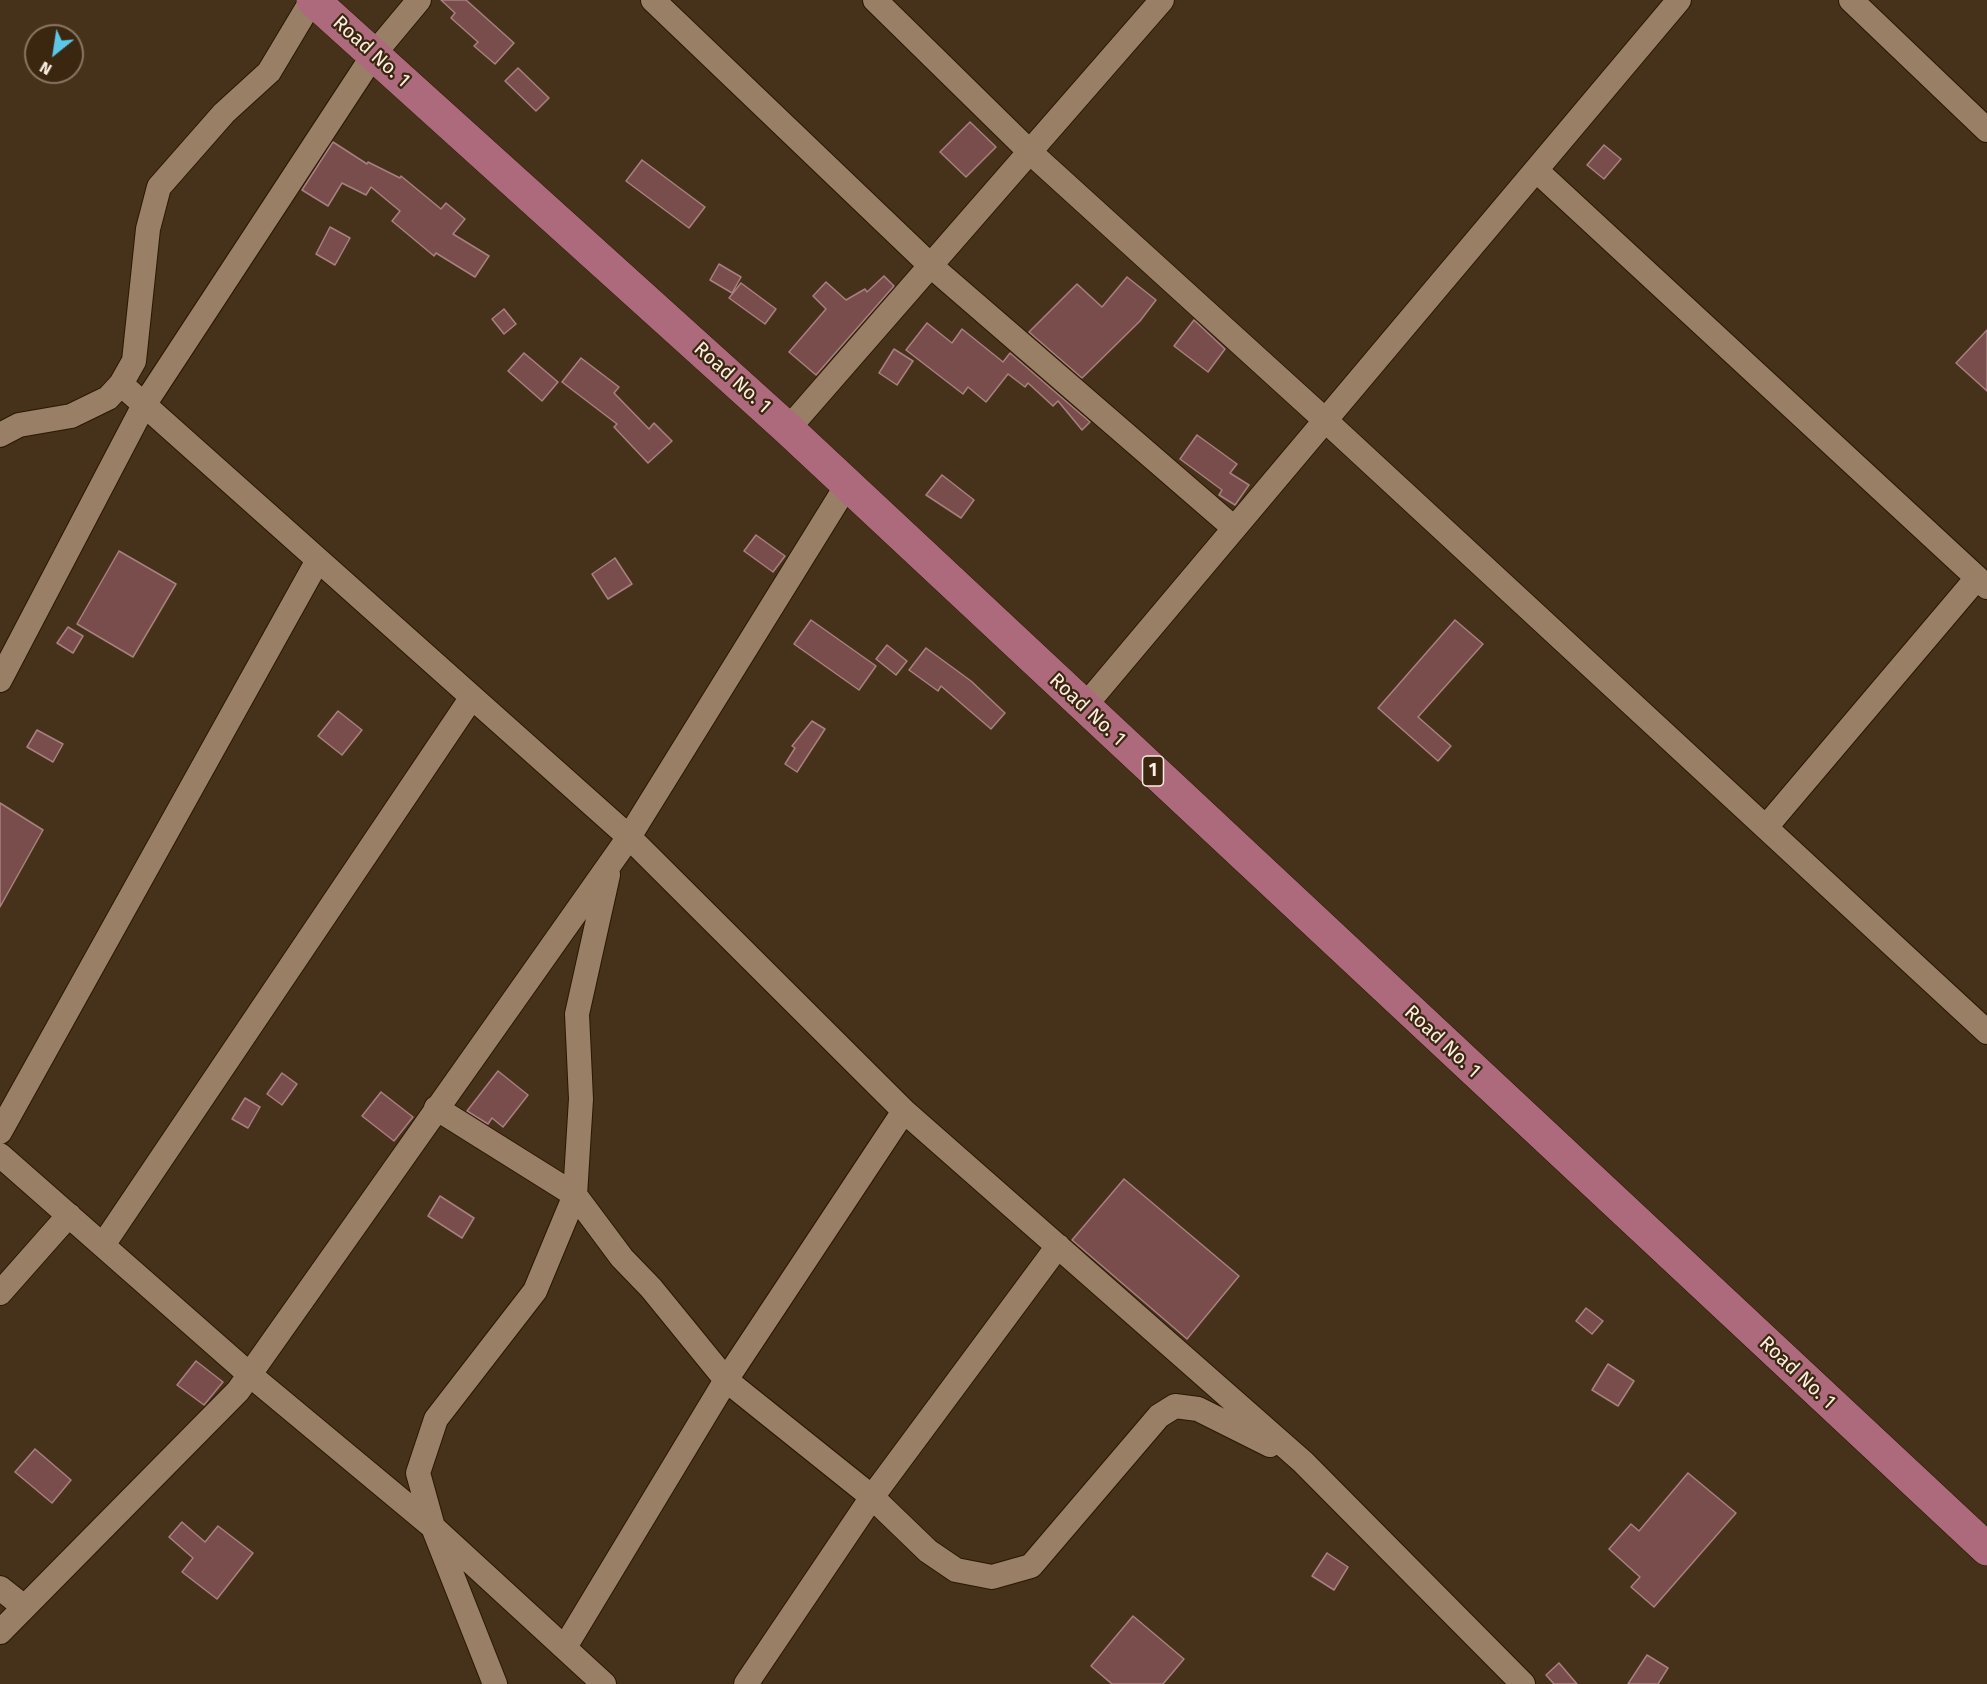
<!DOCTYPE html>
<html>
<head>
<meta charset="utf-8">
<style>
  body { margin:0 }
  #map { position:relative; width:1987px; height:1684px; overflow:hidden; background:#46311a; font-family:"Fira Sans",sans-serif }
  canvas { display:block }
  .north { position:absolute; left:24px; top:24px; width:60px; height:60px; box-sizing:border-box; background:#3b2710; border:2px solid #887763; border-radius:50%; rotate:210deg; font-size:16px; font-weight:700; line-height:24px; text-align:center; color:#fbeee0 }
  .north::after { content:''; display:block; margin:auto; width:21px; height:27px; background:#5dc7e8; clip-path:polygon(50% 0,100% 100%,50% 72%,0 100%) }
</style>
</head>
<body>
<div id="map">
<canvas width="1987" height="1684"></canvas>
<div class="north">N</div>
</div>
<script>
const ctx = document.querySelector('canvas').getContext('2d');
ctx.lineJoin = 'round';
function fill(path, color) { ctx.fillStyle = color; ctx.fill(path, 'evenodd'); }
const poly = rows => new Path2D(rows.map(r => 'M' + r).join(''));
function trace(path, color, width, dash) { ctx.strokeStyle = color; ctx.lineWidth = width; ctx.lineCap = dash ? 'butt' : 'round'; ctx.setLineDash(dash || []); ctx.stroke(path); }
function drawText(font, color, halo, rows, align = 'center') {
  ctx.font = font + ' "Fira Sans",sans-serif'; ctx.lineWidth = 4.5; ctx.setLineDash([]); ctx.textBaseline = 'middle'; ctx.strokeStyle = halo; ctx.fillStyle = color; for (const [text, x, y, turn = 0] of rows) {
    ctx.save(); ctx.translate(x, y); ctx.rotate((+turn || 0) * Math.PI / 180); ctx.textAlign = isNaN(turn) ? turn : align; if (halo) ctx.strokeText(text, 0, 0); ctx.fillText(text, 0, 0); ctx.restore();
  }
}
const building = poly([
  [441,0,466,0,514,43,495,64,474,46,478,42,451,18,455,13,441,0],
  [518,68,549,98,536,111,505,81,518,68],
  [970,122,996,147,966,177,940,152,970,122],
  [333,142,367,164,368,162,400,178,401,176,441,209,446,203,465,219,453,234,489,256,475,277,436,253,434,256,392,221,400,211,371,187,366,195,342,183,328,206,302,190,333,142],
  [1604,145,1621,159,1604,179,1587,165,1604,145],
  [642,160,705,207,689,228,626,181,642,160],
  [330,227,350,238,335,265,316,254,330,227],
  [719,264,741,277,732,293,710,280,719,264],
  [884,276,894,286,816,375,789,352,826,309,813,296,826,282,846,300,865,289,867,292,884,276],
  [1127,277,1156,300,1140,321,1082,378,1029,332,1077,284,1102,307,1127,277],
  [741,283,776,309,765,324,729,298,741,283],
  [504,309,516,324,504,334,492,319,504,309],
  [1194,320,1225,349,1208,372,1174,346,1194,320],
  [927,323,952,343,962,329,1003,362,1010,353,1090,422,1082,430,1058,401,1053,406,1028,383,1025,387,1008,374,986,402,968,387,963,394,906,350,927,323],
  [1987,330,1987,391,1956,363,1987,330],
  [894,349,913,361,897,385,879,373,894,349],
  [524,353,558,382,542,401,508,371,524,353],
  [581,358,619,387,614,393,649,429,654,423,672,441,648,463,614,427,617,424,562,382,581,358],
  [1197,435,1237,464,1230,473,1249,485,1235,505,1219,495,1222,490,1180,459,1197,435],
  [942,475,974,500,961,518,926,495,942,475],
  [756,535,785,556,773,572,744,551,756,535],
  [119,551,176,584,133,657,77,624,119,551],
  [615,558,632,584,608,599,592,574,615,558],
  [811,620,876,666,859,690,794,644,811,620],
  [1455,620,1483,644,1418,717,1451,746,1438,761,1378,708,1455,620],
  [68,627,83,636,73,653,57,643,68,627],
  [887,645,907,661,896,675,876,659,887,645],
  [926,648,971,681,1005,713,991,729,941,686,938,691,909,670,926,648],
  [338,711,362,730,342,755,318,736,338,711],
  [812,721,825,729,797,772,785,764,795,748,792,746,812,721],
  [37,730,63,744,53,762,27,747,37,730],
  [0,803,43,830,0,907,0,803],
  [498,1071,528,1095,503,1127,492,1118,488,1124,467,1111,498,1071],
  [282,1073,297,1084,282,1105,267,1094,282,1073],
  [381,1092,413,1117,394,1141,362,1116,381,1092],
  [245,1098,260,1107,248,1128,232,1119,245,1098],
  [1124,1179,1239,1276,1187,1339,1072,1240,1124,1179],
  [440,1196,474,1218,462,1238,428,1216,440,1196],
  [1586,1308,1603,1321,1592,1334,1576,1321,1586,1308],
  [196,1361,223,1382,204,1405,177,1385,196,1361],
  [1608,1364,1634,1381,1618,1406,1592,1390,1608,1364],
  [35,1449,71,1480,52,1503,15,1472,35,1449],
  [1688,1473,1736,1513,1654,1607,1631,1587,1640,1577,1609,1549,1631,1524,1639,1531,1688,1473],
  [182,1522,205,1542,218,1526,253,1553,217,1599,182,1572,193,1558,169,1537,182,1522],
  [1327,1553,1348,1567,1334,1590,1312,1576,1327,1553],
  [1133,1616,1184,1659,1163,1684,1112,1684,1091,1666,1133,1616],
  [1647,1655,1668,1668,1658,1684,1628,1684,1647,1655],
  [1559,1663,1577,1684,1554,1684,1546,1675,1559,1663]
]);
fill(building, '#794d4c');
trace(building, '#a7817f', 1.5);
const street = poly([
  [653,0,930,265,1234,528],
  [875,0,1030,152,1325,420,1987,1032],
  [1851,0,1987,130],
  [1536,170,1987,587],
  [121,384,629,837,904,1111,1303,1462,1523,1684],
  [788,429,1162,0],
  [0,435,19,425,71,416,108,398,121,384,134,361,148,229,159,187,224,113,269,72,312,0],
  [0,680,144,405,374,54,419,0],
  [1084,707,1679,0],
  [1766,827,1977,578],
  [436,1108,575,1195,622,1258,651,1288,726,1380,872,1497,928,1551,956,1570,992,1577,1031,1566,1159,1416,1175,1406,1198,1409,1270,1445],
  [0,1132,318,560],
  [0,1155,249,1374,433,1527,604,1684],
  [103,1245,472,697],
  [0,1293,69,1215],
  [0,1588,24,1607],
  [0,1632,238,1391,629,837,847,485],
  [565,1647,726,1380,904,1111],
  [495,1684,433,1527,418,1473,436,1419,535,1291,575,1195,581,1099,577,1014,608,875],
  [746,1684,872,1497,1058,1246]
]);
const highway = poly([
  [313,0,788,429,1987,1549]
]);
trace(street, '#2b1802', 26);
trace(highway, '#2b1802', 34);
trace(street, '#987f66', 24);
trace(highway, '#ae6a7d', 33);
for (const [x, y, w] of [
  [1153,771,21]
]) { const box = new Path2D(); box.roundRect(x - w / 2, y - 15, w, 30, 4.5); ctx.fillStyle = '#3b2710'; ctx.fill(box); trace(box, '#fbeee0', 1.5); }
drawText('bold 18px', '#fbeee0', null, [
  ["1",1153,771]
]);
drawText('20px', '#fbeee0', '#3b2710', [
  ["Road No. 1",371,52,42],
  ["Road No. 1",732,378,42],
  ["Road No. 1",1087,710,43],
  ["Road No. 1",1442,1042,43],
  ["Road No. 1",1797,1373,43]
]);
</script>
</body>
</html>
